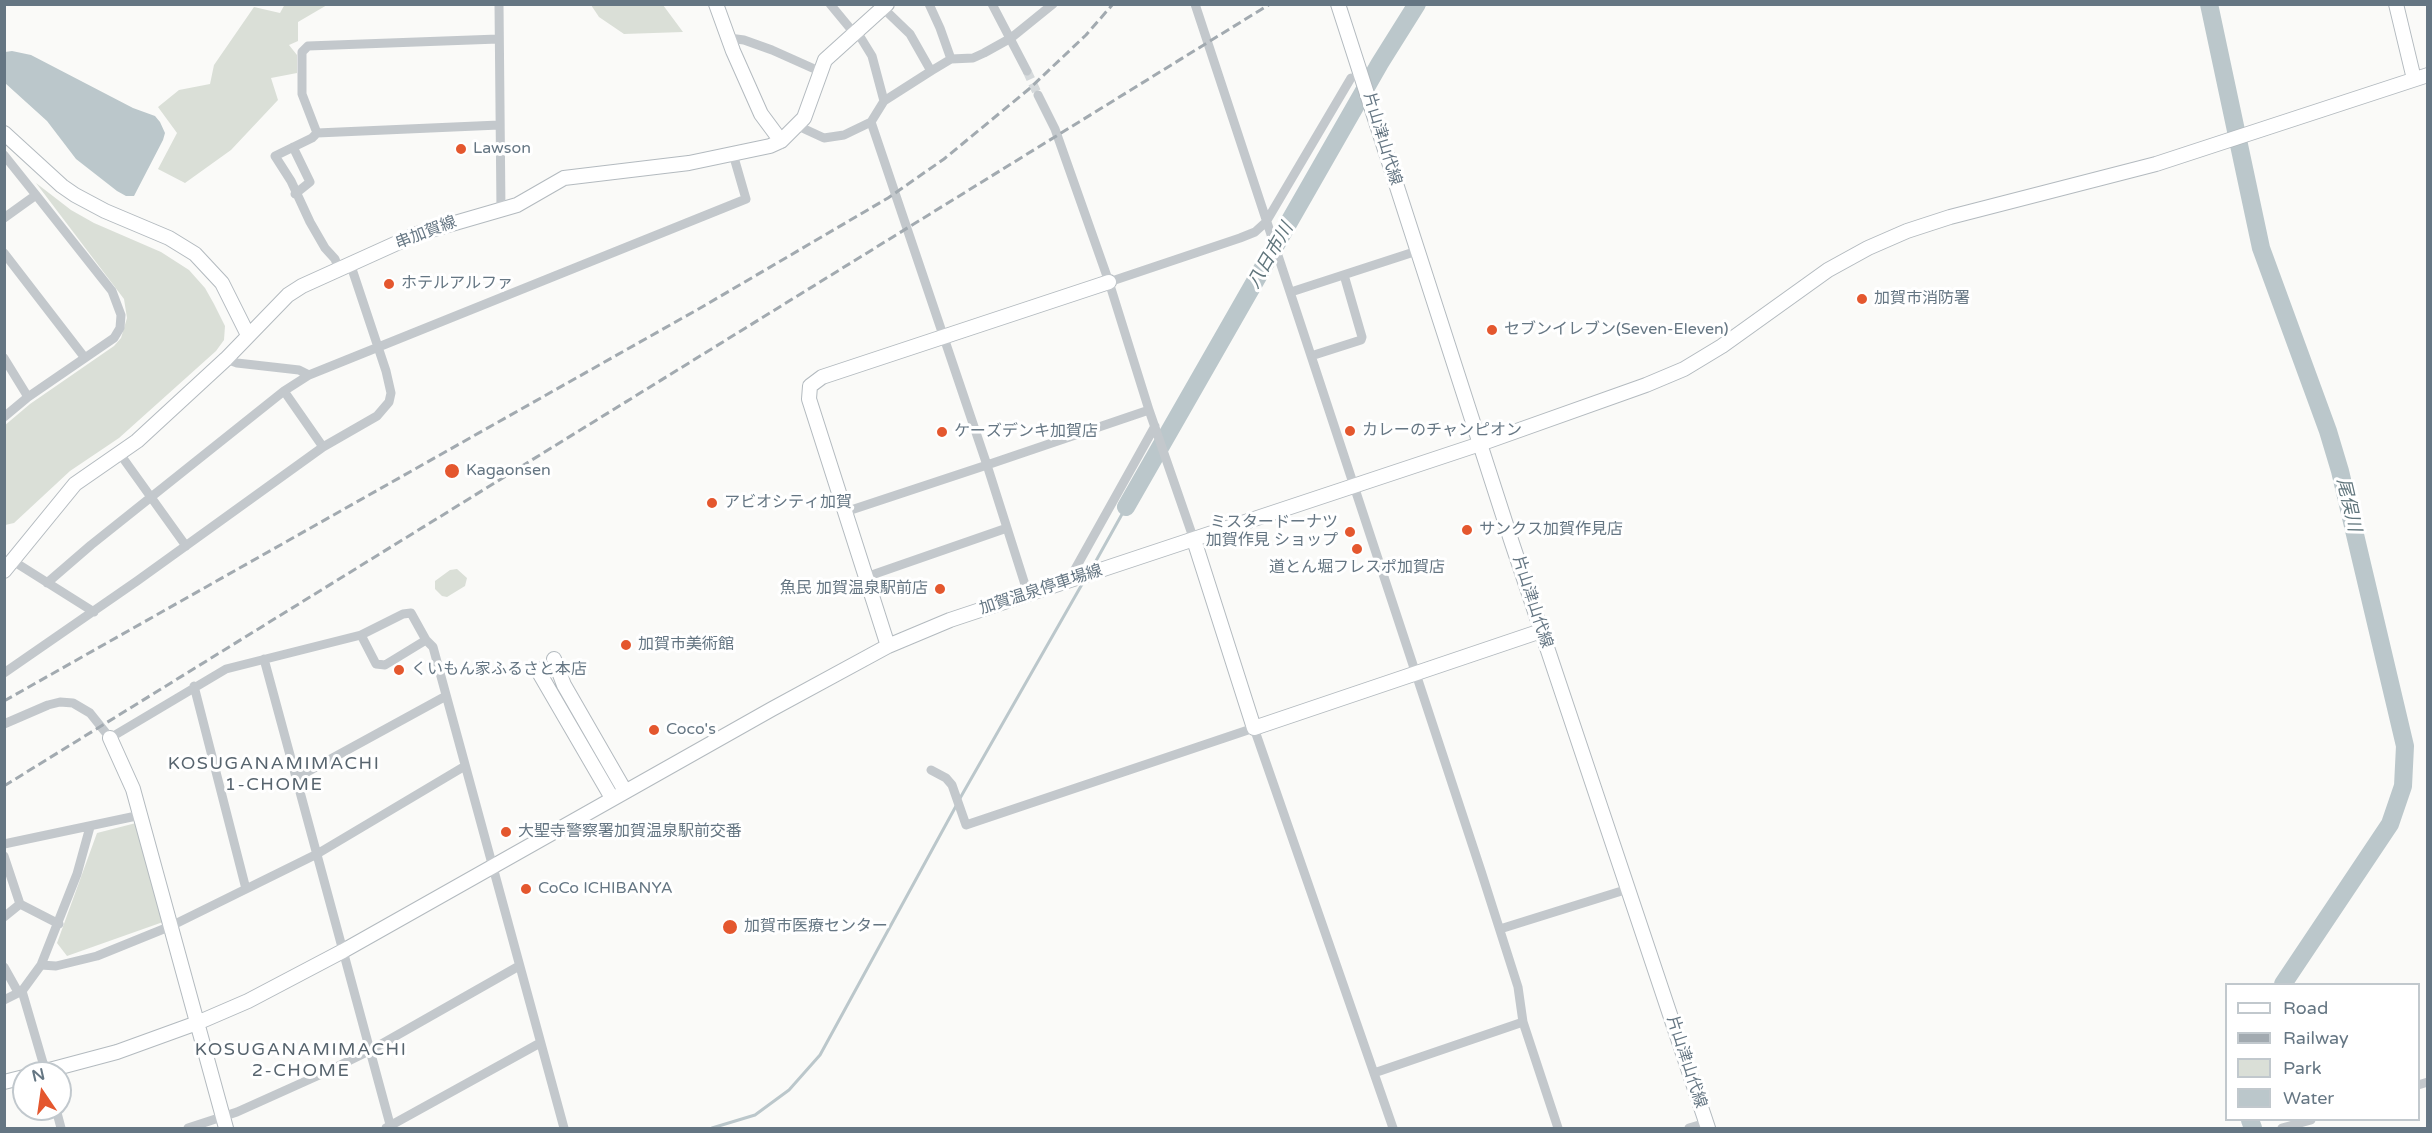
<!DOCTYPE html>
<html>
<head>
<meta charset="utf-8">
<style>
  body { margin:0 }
  #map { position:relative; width:2432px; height:1133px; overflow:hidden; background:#fafaf8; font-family:"Varela Round",sans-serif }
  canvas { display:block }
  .frame { position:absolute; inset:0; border:6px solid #657683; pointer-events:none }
  .legend { position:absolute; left:2225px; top:983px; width:195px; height:138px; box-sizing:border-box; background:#fff; border:2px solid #c1c8cd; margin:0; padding:8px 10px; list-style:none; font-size:18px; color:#657683 }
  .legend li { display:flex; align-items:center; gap:12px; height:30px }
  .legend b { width:30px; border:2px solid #c1c8cd }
  .north { position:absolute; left:12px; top:1061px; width:60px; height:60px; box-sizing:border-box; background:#fff; border:2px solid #c1c8cd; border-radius:50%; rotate:347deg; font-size:16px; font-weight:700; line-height:24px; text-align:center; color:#657683 }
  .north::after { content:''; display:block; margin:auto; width:21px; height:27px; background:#e4572e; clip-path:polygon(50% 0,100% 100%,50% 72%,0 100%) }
</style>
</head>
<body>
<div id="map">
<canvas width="2432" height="1133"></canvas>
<div class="frame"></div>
<ul class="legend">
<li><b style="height:8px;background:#fff"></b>Road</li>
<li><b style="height:8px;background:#a2aab0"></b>Railway</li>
<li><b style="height:16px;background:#dadfd7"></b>Park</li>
<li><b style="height:16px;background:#bbc7cb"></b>Water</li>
</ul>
<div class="north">N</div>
</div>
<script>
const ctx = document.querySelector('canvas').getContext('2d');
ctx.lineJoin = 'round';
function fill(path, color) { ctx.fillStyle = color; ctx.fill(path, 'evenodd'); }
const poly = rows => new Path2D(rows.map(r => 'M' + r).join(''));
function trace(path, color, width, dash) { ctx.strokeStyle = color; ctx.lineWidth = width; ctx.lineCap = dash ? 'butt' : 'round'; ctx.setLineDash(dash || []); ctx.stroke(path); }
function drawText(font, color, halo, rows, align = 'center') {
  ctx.font = font + ' "Varela Round","Noto Sans JP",sans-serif'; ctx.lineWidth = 6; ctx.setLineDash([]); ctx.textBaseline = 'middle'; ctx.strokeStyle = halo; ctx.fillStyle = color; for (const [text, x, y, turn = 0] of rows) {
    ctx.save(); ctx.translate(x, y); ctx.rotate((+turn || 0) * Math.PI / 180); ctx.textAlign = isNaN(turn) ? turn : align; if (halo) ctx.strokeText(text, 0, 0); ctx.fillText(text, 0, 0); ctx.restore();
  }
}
fill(poly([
  [285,4,327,5,298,22,298,41,289,45,297,55,297,73,271,78,278,100,231,150,185,183,158,169,177,133,158,107,179,90,210,84,214,65,254,7,280,13],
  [591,5,663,5,683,32,624,34,599,17],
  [36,183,71,210,94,223,161,252,189,270,205,288,214,304,225,326,224,340,216,351,119,438,70,471,14,523,5,525,4,426,30,404,114,346,121,338,127,318,124,299],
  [457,569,467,578,465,586,447,597,442,596,435,589,435,581,450,570],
  [136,823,163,922,67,956,57,943,97,833]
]), '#dadfd7');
fill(poly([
  [12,51,31,55,133,108,155,116,160,122,165,133,163,140,134,196,126,196,117,191,76,159,47,121,5,83,5,52]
]), '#bbc7cb');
trace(poly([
  [1092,568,1126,507],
  [959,800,1085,579],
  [712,1128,755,1115,789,1090,820,1055,956,806]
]), '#bbc7cb', 3);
trace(poly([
  [2209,4,2261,248,2328,431,2340,471,2405,746,2403,786,2390,824,2283,984],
  [1126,507,1380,63,1417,4],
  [2250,1120,2253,1128]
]), '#bbc7cb', 18);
trace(poly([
  [1027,71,1038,95]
]), '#d5d9db', 9, [9, 4.5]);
const secondary = poly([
  [716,4,733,51,761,114,781,141],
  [1338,4,1511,540,1708,1128],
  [2396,4,2414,79],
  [4,133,62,186,75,195,105,211,169,238,195,254,222,283,248,335],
  [1194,540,1254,728,1541,631],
  [4,571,75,484,137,441,226,359,288,295,302,286,417,234,517,205,564,178,689,163,770,146,781,141,804,118,825,60,887,4],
  [888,646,809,399,810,386,822,377,1109,282],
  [554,659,564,685,625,791],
  [537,669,612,798],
  [110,738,133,789,226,1128],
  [38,1073,117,1052,197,1023,248,1001,343,951,772,709,888,646,950,620,1480,444,1646,385,1684,369,1722,346,1828,270,1868,248,1907,231,1950,217,2156,164,2428,75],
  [4,1082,24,1077]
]);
trace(secondary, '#b3babf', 16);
trace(poly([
  [499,4,501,211],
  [830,4,854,33],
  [929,4,940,28,951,59],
  [992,4,1027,71],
  [1195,4,1481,871,1518,987,1523,1022,1558,1128],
  [883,8,910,34,931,71],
  [856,30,872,56,884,101],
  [729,38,744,40,772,50,819,71],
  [1038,95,1055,129,1109,282,1149,410,1194,540],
  [871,122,987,465,1149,410],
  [798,126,824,138,844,135,871,122,884,101,931,71,951,59,973,58,984,53,1011,38,1053,4],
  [317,133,302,94,302,52,308,46,498,39],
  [293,147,310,182,295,194],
  [4,155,36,195],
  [4,218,36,195,112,291,121,315,120,328,114,338,28,397,4,417],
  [4,253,85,358],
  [339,270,335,259,325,248,310,222,291,181,275,156,312,138,317,133,499,125],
  [1109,282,1240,238,1255,232,1266,222,1351,78],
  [1291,292,1417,251],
  [1311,356,1361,340,1362,337,1344,275],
  [4,358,28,397],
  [226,359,237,363,299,370,309,375],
  [284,391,323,447],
  [120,454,186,546],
  [845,512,987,465,1028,594],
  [13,561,94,612],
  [866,577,1007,528],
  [1069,580,1155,426],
  [47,583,91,545,284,391,309,375,746,199,733,154],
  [361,635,376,664,385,665,426,640],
  [264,659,391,1128],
  [4,673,137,581,323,447,377,416,389,402,391,393,386,371,351,266],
  [194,686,246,889],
  [4,724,48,705,60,702,73,703,90,713,110,738,226,669,361,635,403,614,411,613,426,640,433,647,564,1128],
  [931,770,946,778,952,785,966,825,1254,728,1393,1128],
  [296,778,446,696],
  [4,844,141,815],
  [4,856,20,904,4,917],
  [20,904,59,924],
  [1500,929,1628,889],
  [41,965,56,966,97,956,171,926,317,854,465,766],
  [4,967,18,992],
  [22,991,46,1073],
  [4,1000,22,991,41,965,77,874,90,827],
  [1374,1073,1523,1022],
  [2418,1085,2428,1082],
  [56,1109,61,1128],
  [188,1128,237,1112,326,1072,371,1050,519,966],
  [386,1128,540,1043],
  [1689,1128,1706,1123],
  [2282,1128,2311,1120]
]), '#c3c8cc', 9);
trace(secondary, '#fff', 14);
trace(poly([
  [4,701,702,307,888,198,944,159,1029,89,1086,35,1113,4],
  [4,786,1270,4]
]), '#a2aab0', 3, [9, 4.5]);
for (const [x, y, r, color] of [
  [461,149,6,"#e4572e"],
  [389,284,6,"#e4572e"],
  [1862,299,6,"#e4572e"],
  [1492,330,6,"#e4572e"],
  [1350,431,6,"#e4572e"],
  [942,432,6,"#e4572e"],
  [452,471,8,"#e4572e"],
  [712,503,6,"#e4572e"],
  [1467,530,6,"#e4572e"],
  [1350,532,6,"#e4572e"],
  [1357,549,6,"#e4572e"],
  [940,589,6,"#e4572e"],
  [626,645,6,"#e4572e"],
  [399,670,6,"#e4572e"],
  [654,730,6,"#e4572e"],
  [506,832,6,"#e4572e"],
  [526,889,6,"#e4572e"],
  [730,927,8,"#e4572e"]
]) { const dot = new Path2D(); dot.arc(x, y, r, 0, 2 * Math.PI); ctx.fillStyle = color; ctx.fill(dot); trace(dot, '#fff', 2); }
drawText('16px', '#657683', '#fff', [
  ["片山津山代線",1382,139,73],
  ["串加賀線",426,233,-21],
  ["加賀温泉停車場線",1041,590,-18],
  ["片山津山代線",1532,602,72],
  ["片山津山代線",1686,1062,72]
]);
drawText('16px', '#657683', '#fff', [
  ["Lawson",473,149],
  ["ホテルアルファ",401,284],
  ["加賀市消防署",1874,299],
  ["セブンイレブン(Seven-Eleven)",1504,330],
  ["カレーのチャンピオン",1362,431],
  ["ケーズデンキ加賀店",954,432],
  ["Kagaonsen",466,471],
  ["アビオシティ加賀",724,503],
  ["ミスタードーナツ",1338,523,"right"],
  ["加賀作見 ショップ",1338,541,"right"],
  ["サンクス加賀作見店",1479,530],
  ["道とん堀フレスポ加賀店",1357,568,"center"],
  ["魚民 加賀温泉駅前店",928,589,"right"],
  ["加賀市美術館",638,645],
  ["くいもん家ふるさと本店",411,670],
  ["Coco's",666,730],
  ["大聖寺警察署加賀温泉駅前交番",518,832],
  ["CoCo ICHIBANYA",538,889],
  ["加賀市医療センター",744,927]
], 'left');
drawText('italic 18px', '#60757c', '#fff', [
  ["八日市川",1271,256,-60],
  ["尾俣川",2348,505,77]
]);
ctx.letterSpacing = '1.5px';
drawText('18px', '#57646e', '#fff', [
  ["KOSUGANAMIMACHI",274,764],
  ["1-CHOME",274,785],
  ["KOSUGANAMIMACHI",301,1050],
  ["2-CHOME",301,1071]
]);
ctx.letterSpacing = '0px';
</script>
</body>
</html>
